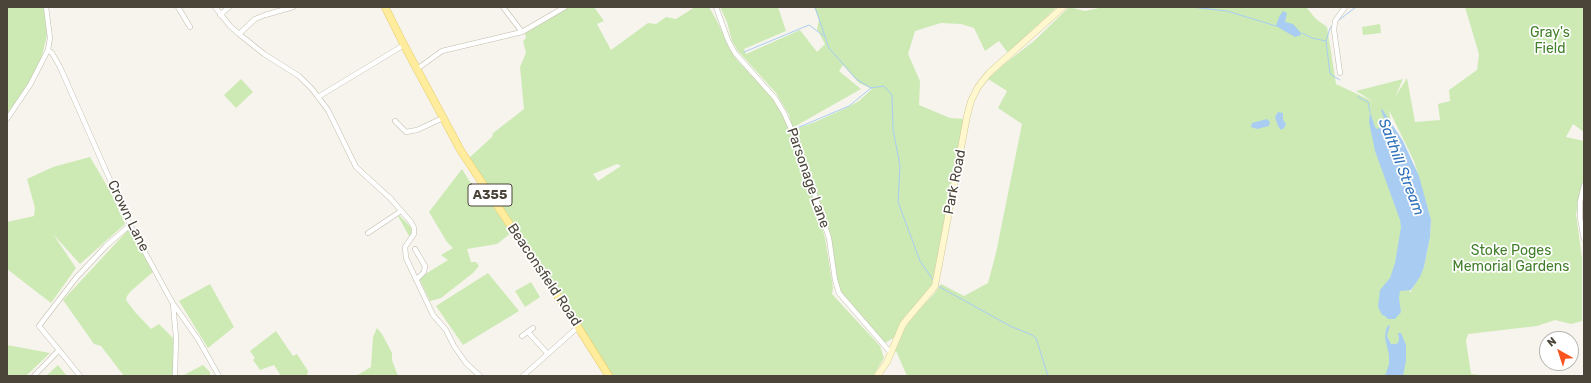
<!DOCTYPE html>
<html>
<head>
<meta charset="utf-8">
<style>
  body { margin:0 }
  #map { position:relative; width:1591px; height:383px; overflow:hidden; background:#f6f4ec; font-family:Rubik,sans-serif }
  canvas { display:block }
  .frame { position:absolute; inset:0; border:8px solid #4b4539; pointer-events:none }
  .north { position:absolute; left:1539px; top:331px; width:40px; height:40px; box-sizing:border-box; background:#fff; border:1px solid #b7b5b0; border-radius:50%; rotate:321deg; font-size:11px; font-weight:700; line-height:16px; text-align:center; color:#4b4539 }
  .north::after { content:''; display:block; margin:auto; width:14px; height:18px; background:#fc531d; clip-path:polygon(50% 0,100% 100%,50% 72%,0 100%) }
</style>
</head>
<body>
<div id="map">
<canvas width="1591" height="383"></canvas>
<div class="frame"></div>
<div class="north">N</div>
</div>
<script>
const ctx = document.querySelector('canvas').getContext('2d');
ctx.lineJoin = 'round';
function fill(path, color) { ctx.fillStyle = color; ctx.fill(path, 'evenodd'); }
const poly = rows => new Path2D(rows.map(r => 'M' + r).join(''));
function trace(path, color, width, dash) { ctx.strokeStyle = color; ctx.lineWidth = width; ctx.lineCap = dash ? 'butt' : 'round'; ctx.setLineDash(dash || []); ctx.stroke(path); }
function drawText(font, color, halo, rows, align = 'center') {
  ctx.font = font + ' Rubik,sans-serif'; ctx.lineWidth = 3.5; ctx.setLineDash([]); ctx.textBaseline = 'middle'; ctx.strokeStyle = halo; ctx.fillStyle = color; for (const [text, x, y, turn = 0] of rows) {
    ctx.save(); ctx.translate(x, y); ctx.rotate((+turn || 0) * Math.PI / 180); ctx.textAlign = isNaN(turn) ? turn : align; if (halo) ctx.strokeText(text, 0, 0); ctx.fillText(text, 0, 0); ctx.restore();
  }
}
fill(poly([
  [7,7,45,7,47,35,42,56,29,85,7,117],
  [569,7,594,7,604,21,597,24,611,50,648,23,656,24,666,17,676,19,695,7,709,7,718,23,729,48,737,60,772,97,782,113,797,145,813,193,825,238,833,288,832,294,880,346,884,358,873,376,611,376,468,159,493,136,492,134,524,109,520,67,526,53,523,41,526,38,525,33],
  [617,164,621,166,598,181,593,174],
  [720,7,778,7,786,31,744,49,746,54,800,30,817,52,825,44,817,29,819,20,814,7,1057,7,1008,53,999,41,985,51,974,28,961,24,941,23,915,31,908,54,920,81,919,105,950,118,964,119,932,285,926,295,905,316,895,337,885,343,839,290,821,211,809,168,795,129,815,122,844,109,859,101,872,89,859,83,843,65,839,71,861,89,792,128,789,115,776,93,738,51,732,41,727,22],
  [1069,7,1085,11,1104,7,1306,7,1316,19,1327,27,1336,84,1374,102,1356,91,1403,79,1395,97,1407,78,1415,122,1440,120,1438,104,1450,101,1449,90,1477,70,1479,54,1465,7,1584,7,1584,132,1573,124,1566,137,1584,141,1584,180,1576,214,1582,258,1582,321,1571,324,1555,320,1537,326,1468,334,1466,341,1471,374,1490,376,907,376,896,351,890,360,897,341,913,316,934,294,941,284,964,296,988,283,996,253,1022,124,998,108,1007,91,988,79,1003,65,1034,41],
  [1389,110,1414,161,1431,220,1430,237,1424,267,1410,293,1407,221],
  [1380,24,1381,33,1363,35,1362,27],
  [241,79,253,92,236,108,224,95],
  [90,157,110,191,125,224,80,264,53,234,76,268,51,303,7,269,7,222,34,216,35,208,27,179,53,167],
  [462,169,470,182,488,199,511,233,497,244,467,249,471,262,476,262,479,266,473,273,441,298,430,301,419,278,448,260,441,255,453,248,447,242,429,212],
  [399,215,411,227,412,233,409,236,398,216],
  [129,229,153,272,131,291,127,296,126,300,135,312,151,329,159,324,173,338,173,376,124,376,101,346,94,344,63,300],
  [488,273,519,311,463,345,436,306],
  [531,282,540,297,525,307,515,291],
  [210,284,234,327,208,348,179,301],
  [377,328,382,334,392,353,392,360,398,376,356,376,371,367,373,337],
  [276,331,293,356,297,354,308,371,307,376,281,376,274,365,260,370,253,360,255,358,250,351],
  [7,345,50,353,26,376,7,376],
  [58,365,67,376,46,376],
  [203,365,210,372,210,376,182,376]
]), '#cdeab5');
fill(poly([
  [1283,11,1287,13,1285,22,1293,24,1301,33,1301,35,1295,37,1276,26,1279,17],
  [1382,109,1403,141,1419,176,1431,220,1430,237,1424,267,1420,277,1411,290,1400,291,1399,298,1401,312,1395,319,1388,319,1385,316,1382,315,1378,307,1380,290,1390,278,1395,263,1401,227,1400,220,1375,151,1369,122,1370,112,1375,127,1377,129,1383,127,1385,124,1385,121,1381,110],
  [1278,112,1283,113,1283,120,1286,124,1284,128,1281,130,1278,126,1275,117],
  [1267,119,1270,122,1269,126,1257,129,1251,127,1252,123],
  [1390,325,1387,336,1391,344,1395,344,1398,343,1399,339,1398,333,1401,333,1406,345,1406,361,1403,376,1385,376,1389,364,1389,355,1385,338,1386,329,1388,326]
]), '#a9cdf2');
trace(poly([
  [815,7,829,48,856,79,871,88,884,86,892,95,893,129,900,166,898,202,920,261,933,280],
  [1191,7,1227,11,1276,26],
  [1339,20,1356,7],
  [1332,26,1330,28,1326,41,1330,74,1340,80],
  [1302,33,1312,38,1326,41],
  [744,52,809,25,824,36],
  [1358,97,1368,102,1370,112],
  [797,128,849,106,871,88],
  [938,286,1010,326,1032,335,1036,338,1048,376]
]), '#a9cdf2', 1);
const minor = poly([
  [178,7,190,27],
  [215,7,230,26,239,34,264,54,299,76,312,89,328,110,356,167,391,199,411,222,414,228,414,234,405,247,406,258,433,315,446,330,454,346,466,363,480,376],
  [503,7,522,32],
  [716,7,728,40,735,53,775,98,784,113,798,144,829,238,835,280,839,293,890,352],
  [220,15,229,7],
  [239,34,255,19,265,15,293,7],
  [48,50,52,53,60,67,130,225,172,302,198,339,219,376],
  [417,69,442,51,522,32,565,7],
  [1340,73,1334,30,1335,21,1345,7],
  [318,97,404,45],
  [7,119,30,85,48,50,50,38,46,7],
  [395,121,406,132,417,130,443,118],
  [1584,185,1580,202,1580,218,1584,239],
  [368,233,401,211],
  [415,249,425,266,424,272,416,280],
  [173,304,176,337,175,376],
  [528,332,547,353],
  [522,336,533,328],
  [59,350,80,376],
  [34,376,59,350,39,326,76,278,106,246,130,225],
  [523,376,578,327]
]);
const secondary = poly([
  [877,376,887,362,903,324,935,286,967,116,971,101,978,87,989,73,1063,7]
]);
const primary = poly([
  [385,7,404,45,461,151,578,327,609,376]
]);
trace(minor, '#c2bdae', 5.5);
trace(secondary, '#d6cc9b', 7);
trace(primary, '#e6cc6a', 8);
trace(minor, '#fff', 4.5);
trace(secondary, '#fff7cd', 6);
trace(primary, '#ffec9c', 7);
for (const [x, y, w] of [
  [490,195,44]
]) { const box = new Path2D(); box.roundRect(x - w / 2, y - 11, w, 22, 3); ctx.fillStyle = '#fff'; ctx.fill(box); trace(box, '#4b4539', 1); }
drawText('bold 13px', '#4b4539', null, [
  ["A355",490,195]
]);
drawText('14px', '#427f2a', '#fff', [
  ["Gray's",1550,33],
  ["Field",1550,49],
  ["Stoke Poges",1511,251],
  ["Memorial Gardens",1511,267]
]);
drawText('14px', '#4b4539', '#fff', [
  ["Parsonage Lane",808,178,71],
  ["Park Road",955,182,-79],
  ["Crown Lane",128,216,64],
  ["Beaconsfield Road",544,275,56]
]);
drawText('italic 15px', '#2f72ba', '#fff', [
  ["Salthill Stream",1401,167,69]
]);
</script>
</body>
</html>
